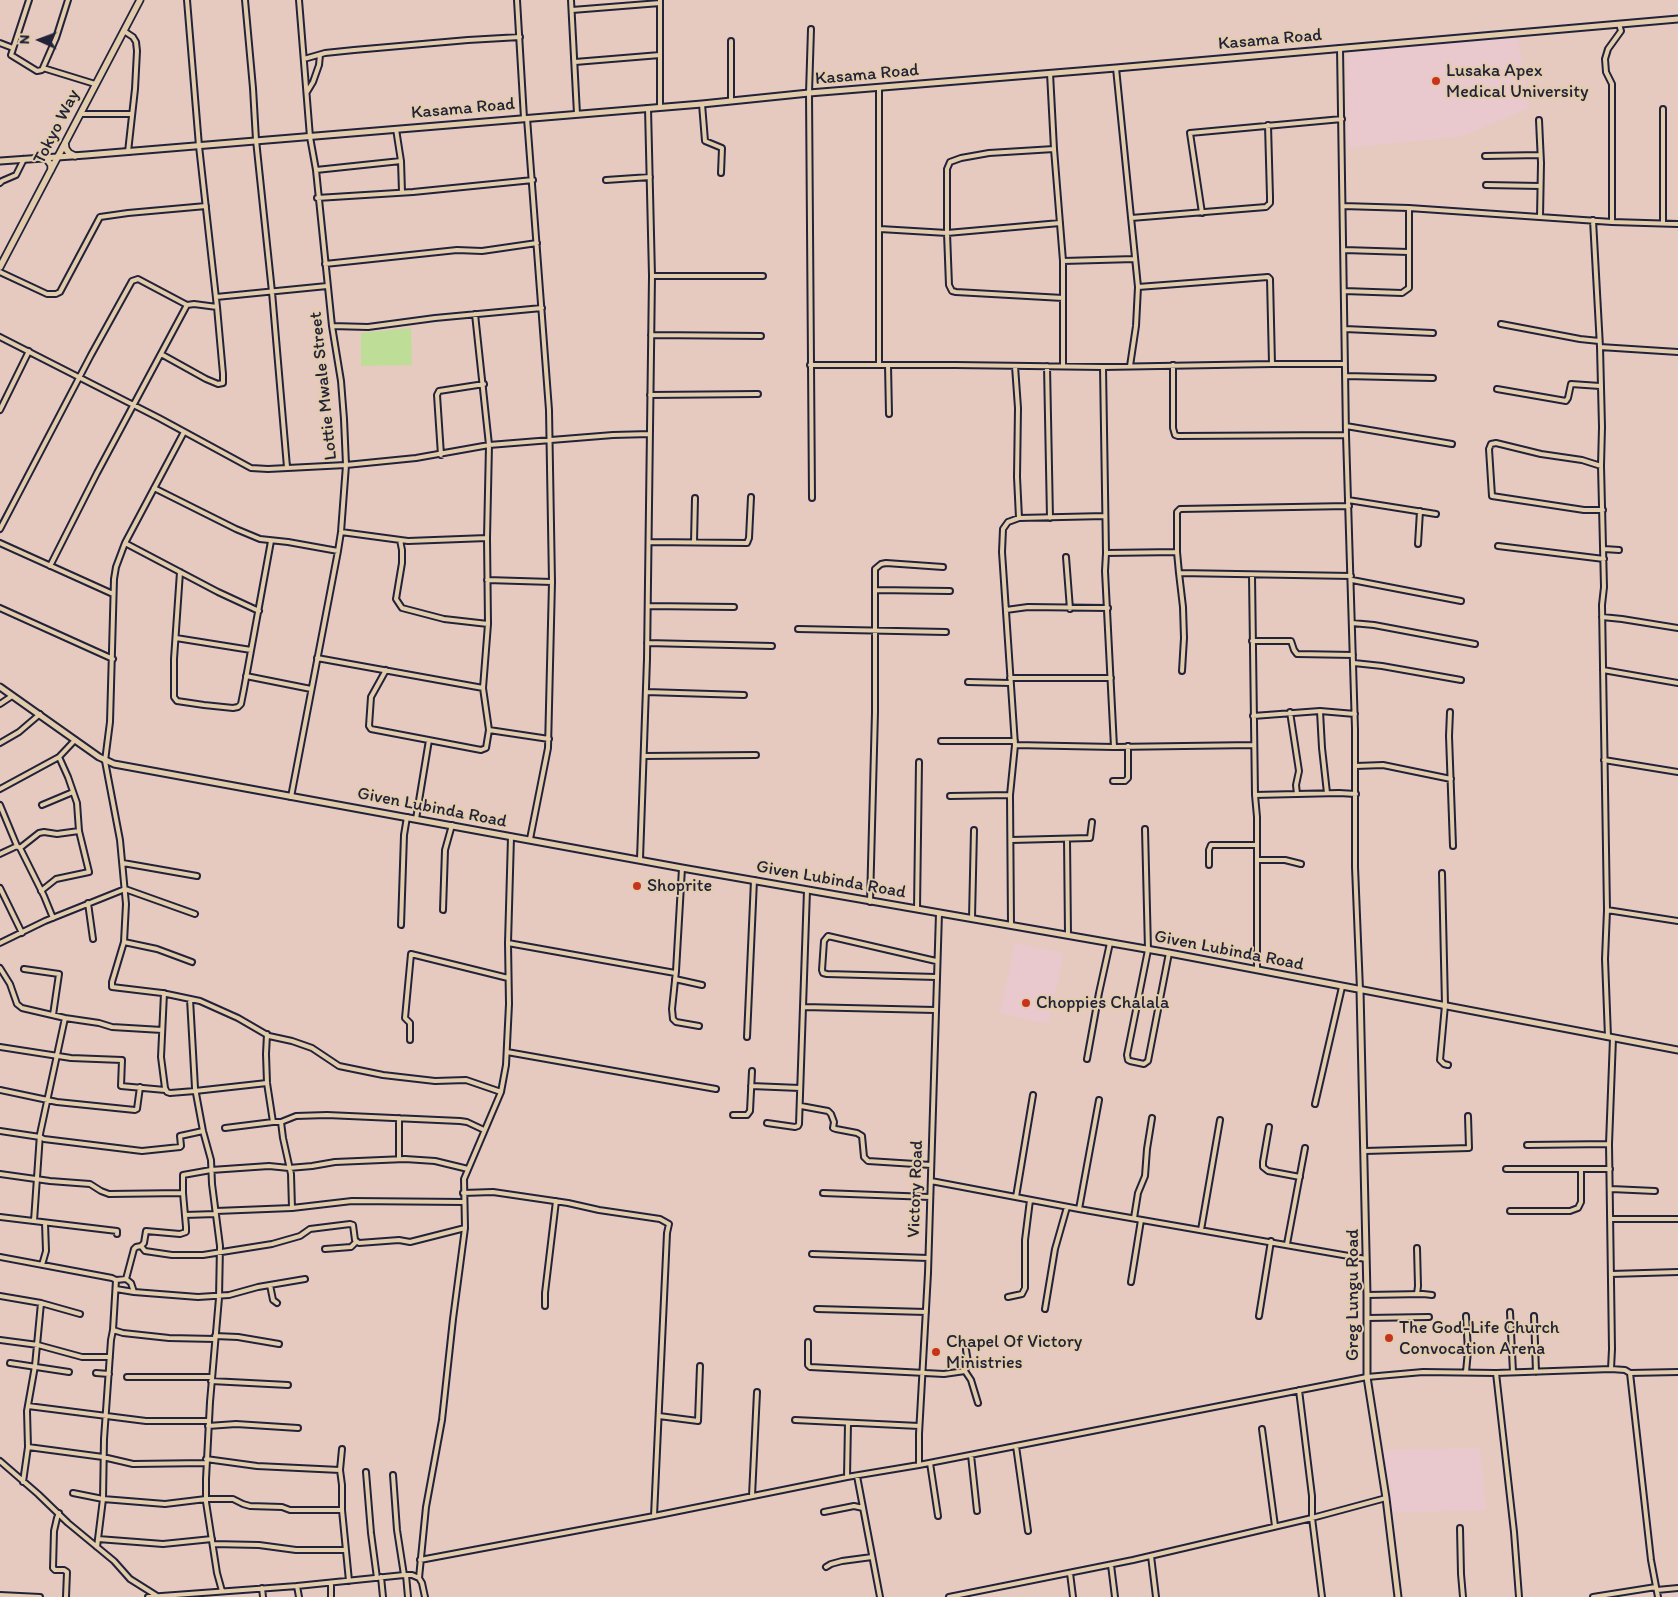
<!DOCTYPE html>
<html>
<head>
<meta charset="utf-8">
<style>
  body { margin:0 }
  #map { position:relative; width:1678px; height:1597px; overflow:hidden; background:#e6cabf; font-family:Itim,sans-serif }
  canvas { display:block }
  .north { position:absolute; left:15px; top:15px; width:50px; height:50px; -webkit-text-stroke:4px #e2ccab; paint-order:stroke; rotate:272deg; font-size:14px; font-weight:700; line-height:20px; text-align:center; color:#22223b }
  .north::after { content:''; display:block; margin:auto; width:18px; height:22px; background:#22223b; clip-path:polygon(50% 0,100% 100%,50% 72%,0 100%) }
</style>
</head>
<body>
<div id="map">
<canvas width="1678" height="1597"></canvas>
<div class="north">N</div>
</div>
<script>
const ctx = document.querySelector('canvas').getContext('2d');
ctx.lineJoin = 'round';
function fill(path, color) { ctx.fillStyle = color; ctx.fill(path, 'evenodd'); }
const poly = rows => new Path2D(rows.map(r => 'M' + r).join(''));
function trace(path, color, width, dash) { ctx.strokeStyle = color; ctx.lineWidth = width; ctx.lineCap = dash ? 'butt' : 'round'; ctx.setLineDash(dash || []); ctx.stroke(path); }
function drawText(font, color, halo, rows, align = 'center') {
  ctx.font = font + ' Itim,sans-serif'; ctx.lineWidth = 4; ctx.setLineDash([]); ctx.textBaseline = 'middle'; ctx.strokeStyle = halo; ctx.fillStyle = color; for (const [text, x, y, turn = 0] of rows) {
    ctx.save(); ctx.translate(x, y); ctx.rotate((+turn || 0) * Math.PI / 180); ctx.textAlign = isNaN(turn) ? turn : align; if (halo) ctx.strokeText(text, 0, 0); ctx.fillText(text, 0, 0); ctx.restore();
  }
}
fill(poly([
  [1518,36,1529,108,1463,136,1348,148,1347,53],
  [1015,943,1064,953,1048,1024,1000,1013],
  [1480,1448,1486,1510,1387,1513,1388,1494,1392,1488,1391,1485,1391,1483,1386,1478,1379,1450]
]), '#e9c9cd');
fill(poly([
  [411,328,412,365,361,366,361,333]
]), '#bede97');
const minor = poly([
  [29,0,11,55,37,71,42,70,56,38,68,0],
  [245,0,253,88,256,140,272,292,287,467],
  [517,0,524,118],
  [571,0,577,114],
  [660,0,660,107],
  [572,10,660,3],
  [811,29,809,93,812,498],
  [124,31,133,37,136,42,137,51,135,89,128,152],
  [0,43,13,48],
  [1340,48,1346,435,1355,729,1355,867,1360,990],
  [304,59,325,53,354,50,468,40,520,37],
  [575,62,660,55],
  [43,68,95,84],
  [1116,68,1138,287,1136,326,1130,366],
  [1050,73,1054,149,1063,261,1063,366],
  [307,92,313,82,319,65,320,55],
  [731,101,731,41],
  [702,104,705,141,722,148,721,173],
  [1663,109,1663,223],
  [81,114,132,114],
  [527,118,549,410,552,582,548,748,530,839],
  [1539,120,1541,163,1540,217],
  [396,129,401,161,402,192],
  [1054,149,989,153,961,158,950,162,947,169,947,233,949,285,952,291,956,292,1063,298],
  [1485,156,1540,155],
  [316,170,401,161],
  [606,180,650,177],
  [0,183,2,181,16,175,24,159],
  [1486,185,1540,186],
  [317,198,413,192,533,180],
  [1343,206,1409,208,1612,222,1678,224],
  [1202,213,1190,133,1342,119],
  [1131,218,1266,207,1270,203,1270,197,1268,125],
  [1593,220,1600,347,1602,427,1601,466,1604,587,1602,605,1607,910,1605,959,1608,1037],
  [1612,222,1612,84,1606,72,1605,59,1608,49,1621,31,1619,24],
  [880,229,947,233,1060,223],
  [1344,250,1408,252],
  [1063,261,1135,259],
  [325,264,457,250,482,251,537,243],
  [0,272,47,294,56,294,60,292,100,217,128,213,206,206],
  [652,276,763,276],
  [1138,287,1268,277,1270,279,1272,364],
  [1344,291,1402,293,1409,288,1409,208],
  [216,297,327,286],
  [1501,324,1580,339,1599,341],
  [332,326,368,327,435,318,542,308],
  [1345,329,1433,333],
  [651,335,761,336],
  [0,337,159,418,251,468,268,469,346,465,416,458,489,445,613,435,650,434],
  [1600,347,1678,352],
  [161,354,206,379,218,384,223,383,223,374,217,307,199,146,187,0],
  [810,365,955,365,1103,367,1272,364,1345,364],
  [879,365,879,88],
  [888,365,889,414],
  [1173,365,1173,428,1175,435,1178,436,1346,435],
  [1015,366,1018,408,1017,477,1019,518],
  [1047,366,1050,518],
  [1103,367,1106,553,1105,571,1114,747],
  [1345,376,1433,378],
  [1497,389,1566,401,1568,398,1571,384,1600,386],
  [650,395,758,394],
  [0,410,29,351],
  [1346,426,1452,444],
  [184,432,125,543,116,567,114,579,110,722,105,761,120,840,126,904,124,942,112,982,112,987,162,993,200,1001,238,1018,269,1036,292,1041,312,1048,339,1066,383,1075,435,1081,466,1080,501,1092],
  [441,455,437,395,439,391,484,384],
  [1601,466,1582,460,1541,454,1496,443,1491,444,1489,449,1492,496,1584,510,1603,510],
  [154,488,236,529,260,539,288,542,338,551],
  [1348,500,1436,514],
  [1349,506,1180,509,1177,512,1177,552,1179,573,1351,576],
  [0,529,91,355,132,281,138,279,187,305,194,304,217,307],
  [341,532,408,541,487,538],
  [400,540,402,550,402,563,396,599,402,608,444,619,488,624],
  [649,542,747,543,749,538,751,497],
  [694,542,695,498],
  [0,543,113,594],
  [125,543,218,592,259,611],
  [1418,544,1420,511],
  [1498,546,1604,559],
  [1604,549,1619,550],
  [1106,553,1177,552],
  [1066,557,1070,609],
  [50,566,97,473,187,305],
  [180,572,174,659,174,697,177,701,204,705,233,708,238,707,241,704,244,689,271,541],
  [1179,573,1183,607,1184,638,1182,671],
  [1252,575,1255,795,1257,817,1257,969],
  [487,580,552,582],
  [1352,580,1461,601],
  [875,590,950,591],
  [648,606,734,607],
  [0,608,113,659],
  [1006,610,1028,607,1108,608],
  [1602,617,1622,619,1678,628],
  [1352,623,1374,625,1475,644],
  [798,629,946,632],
  [176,638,251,650],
  [1252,641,1291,641,1294,650,1297,654,1353,655],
  [647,643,772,646],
  [317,658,483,688],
  [1354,663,1382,666,1461,680],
  [386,670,371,697,369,726,371,729,481,750,486,748,489,730,483,688,488,624,487,538,489,445,475,314],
  [1603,670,1678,683],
  [246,676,311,689],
  [1010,678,1111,678],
  [968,682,1010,683],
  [646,692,744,695],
  [0,704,12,696],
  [1320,711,1322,748,1327,793],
  [1290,712,1299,771,1296,785,1297,794],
  [1450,712,1449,736,1453,846],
  [1253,716,1320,711,1355,714],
  [489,730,549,739],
  [941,741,1015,741],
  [0,743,19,732,40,714],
  [1015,745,1114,747,1254,745],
  [644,756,756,755],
  [1604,760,1678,772],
  [1356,766,1383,765,1451,779],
  [1113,781,1125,781,1128,778,1128,746],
  [0,789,59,757,75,740],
  [1255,795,1339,793,1356,794],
  [950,796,1010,795],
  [291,797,338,551,341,532,346,465,344,419,341,381,332,326,316,170,310,137,299,0],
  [0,805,17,846,20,848,44,896,53,918],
  [42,805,73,792],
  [416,819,429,740],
  [1145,829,1148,950,1127,1055,1128,1060,1130,1061,1144,1064,1148,1061,1169,953],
  [1067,839,1068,935],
  [1011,840,1090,838,1092,822],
  [20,848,39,833,44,832,57,834,79,831],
  [0,854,17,846],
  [640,859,647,659,652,276,648,108],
  [1258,860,1285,860,1301,864],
  [123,863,197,876],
  [1209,865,1209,850,1211,845,1257,845],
  [682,868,676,971,672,1009,673,1019,676,1022,699,1026],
  [1442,873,1445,1005,1440,1060,1444,1064,1448,1065],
  [0,888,22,933],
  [41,891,56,879,89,872,79,831,77,803,68,777,59,757],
  [870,902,875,712,875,569,881,564,886,563,943,567],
  [88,903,93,939],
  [917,909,919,762],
  [443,910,445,850,452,825],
  [1607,910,1678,921],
  [972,918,974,830],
  [401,925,404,835,407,817],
  [1011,925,1010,795,1015,745,1002,552,1003,529,1008,522,1019,518,1105,516],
  [124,942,157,949,192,962],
  [0,943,45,921,125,889,195,914],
  [508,943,675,973],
  [0,968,10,984,17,1004,22,1008,65,1018,99,1023,112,1027,162,1030],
  [24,969,59,974,53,1015],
  [936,977,827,974,823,973,822,970,824,941,828,936,936,961],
  [675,979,702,985],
  [164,993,161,1057,165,1088,167,1092,170,1093,195,1091,267,1083],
  [190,999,195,1088,203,1131,211,1160,212,1184,220,1246,219,1298,210,1402,206,1479,206,1502,217,1573,222,1591],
  [803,1007,935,1010],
  [267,1034,266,1054,267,1083,273,1122,281,1122,296,1116,327,1115,460,1121,467,1122,484,1130],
  [747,1037,754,880],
  [410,1040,410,1023,405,1018,411,954,508,978],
  [0,1047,71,1058,122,1060,121,1086,165,1090],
  [507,1052,716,1089],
  [1087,1059,1099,993,1110,943],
  [751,1086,800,1088],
  [0,1090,57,1102,135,1110,137,1109,140,1087],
  [1315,1104,1342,987],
  [801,1106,828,1111,831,1114,834,1122,833,1128,836,1129,857,1133,862,1136,864,1157,868,1161,931,1165],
  [733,1115,747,1115,750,1111,752,1071],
  [281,1122,283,1138,291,1174,292,1208],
  [767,1123,795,1127,798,1126,799,1124,807,890],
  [1269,1127,1263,1162,1263,1167,1268,1171,1300,1177],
  [225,1128,273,1122],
  [0,1131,40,1137,44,1139,142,1151,180,1147,181,1146,180,1136,203,1131],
  [1527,1145,1609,1144],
  [1365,1151,1469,1148,1468,1116],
  [399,1159,399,1118],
  [1506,1169,1610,1169],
  [0,1174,50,1181,90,1184,101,1191,109,1194,183,1193,186,1227,186,1232,180,1234,146,1231,144,1243,141,1246,136,1247,134,1249,126,1279,116,1280,112,1278,0,1257],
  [931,1181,1079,1209,1366,1259],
  [1611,1189,1655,1191],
  [183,1193,183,1175,211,1170,269,1166,289,1168,312,1166,335,1162,405,1159,435,1161,468,1169],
  [463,1193,493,1192,568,1203,599,1210,660,1219,669,1224,667,1233,654,1516],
  [823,1193,930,1197],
  [1016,1197,1033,1095],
  [1079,1209,1099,1100],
  [216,1211,292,1208,352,1201,464,1202],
  [1510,1211,1570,1211,1578,1208,1581,1202,1581,1169],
  [185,1215,216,1214],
  [0,1217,117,1231,117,1234],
  [1134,1218,1138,1193,1145,1176,1147,1149,1152,1118],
  [1610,1219,1678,1219],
  [34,1221,40,1134,65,1018],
  [1201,1230,1220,1120],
  [1287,1244,1305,1148],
  [141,1246,145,1251,172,1255,203,1255,272,1244,300,1236,310,1229,350,1224,353,1225,355,1240,359,1243,399,1240,410,1242,465,1228],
  [325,1249,351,1247,356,1242],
  [812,1254,928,1258],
  [42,1265,46,1251,45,1223],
  [1611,1274,1678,1272],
  [126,1279,131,1283,134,1292,198,1297,229,1295,258,1287,305,1279],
  [1131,1282,1141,1220],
  [270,1285,273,1300,277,1303],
  [116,1289,134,1292],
  [1417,1294,1418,1286,1417,1248],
  [1367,1295,1423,1294,1432,1295],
  [0,1296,41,1303,35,1366,27,1411,28,1447,23,1482],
  [1008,1297,1022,1294,1025,1288,1025,1240,1030,1200],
  [41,1303,80,1314],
  [545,1306,545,1293,556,1201],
  [817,1309,926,1312],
  [1045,1309,1055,1249,1067,1207],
  [1510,1312,1513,1372],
  [1259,1316,1271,1241],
  [1534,1316,1536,1372],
  [1367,1318,1429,1317],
  [113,1330,123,1333,169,1338,215,1339],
  [215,1336,238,1337,279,1344],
  [0,1340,38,1345,82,1357,110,1357],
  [808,1342,808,1365,810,1367,944,1374,965,1371,968,1362,966,1350],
  [10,1363,69,1372],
  [1611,1369,1612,1349,1609,1144,1613,1038],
  [965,1371,971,1380,978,1403],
  [1466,1372,1468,1351,1466,1316],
  [96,1373,109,1374],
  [1496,1373,1514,1532,1519,1597],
  [1630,1373,1651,1560,1658,1597],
  [127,1377,211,1377],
  [211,1381,288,1385],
  [1299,1390,1312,1496,1312,1518,1322,1597],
  [28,1406,146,1421,208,1421],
  [659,1416,698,1421,700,1366],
  [795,1420,919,1426],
  [208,1426,236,1424,298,1428],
  [1262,1429,1275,1526],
  [1016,1446,1028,1531],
  [28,1447,103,1457,133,1464,206,1463],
  [342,1449,340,1470,342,1485,342,1510,349,1581],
  [971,1455,977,1511],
  [206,1459,257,1466,340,1470],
  [0,1461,38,1494,68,1523,114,1561,130,1579,157,1596],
  [930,1463,938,1516],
  [919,1465,919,1434,928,1273,939,913],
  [366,1472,371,1533,377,1578],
  [393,1475,397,1530,404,1575],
  [857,1476,880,1597],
  [847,1477,848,1423],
  [73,1493,103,1499,165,1504,206,1499,233,1499,243,1504,250,1506,282,1507,290,1510,342,1510],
  [752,1496,757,1392],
  [824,1512,854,1506,863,1508],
  [59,1513,57,1518,54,1531,53,1568,55,1570,64,1570,67,1572,66,1597],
  [1460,1528,1461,1574,1463,1597],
  [98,1539,163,1544,212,1539],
  [213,1544,259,1545,296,1550,346,1550],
  [97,1547,103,1499,104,1439,111,1340,113,1330,116,1280],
  [1151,1556,1156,1597],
  [420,1560,654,1516,847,1477,919,1465,1367,1377,1423,1372,1496,1373,1611,1369,1625,1370,1630,1373,1678,1372],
  [1111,1565,1115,1597],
  [826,1567,831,1564,842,1561,872,1557],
  [1070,1573,1073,1597],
  [406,1575,408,1597],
  [381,1577,383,1597],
  [419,1578,426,1507,442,1420,453,1319,465,1228,464,1179,501,1092,506,1065,509,1004,508,943,511,837],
  [331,1583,331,1597],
  [297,1586,299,1597],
  [262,1588,263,1597],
  [1657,1590,1678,1588],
  [0,1595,40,1597],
  [148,1597,297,1586,404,1575,412,1575,419,1578,422,1583,425,1597],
  [949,1597,1133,1560,1312,1518,1386,1498],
  [1593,1597,1656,1587]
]);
const tertiary = poly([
  [0,161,86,155,702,104,809,93,1116,68,1678,19],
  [0,687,99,757,114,764,682,868,1169,953,1678,1050],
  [1360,990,1367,1295,1367,1377,1386,1498,1398,1597]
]);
const secondary = poly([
  [65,143,66,149,69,153,75,156],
  [46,158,51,165,51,170],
  [0,267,140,0]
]);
trace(minor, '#22223b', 8);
trace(tertiary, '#22223b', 9);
trace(secondary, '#22223b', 9);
trace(minor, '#e2ccab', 4);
trace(tertiary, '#e2ccab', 5);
trace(secondary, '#e2ccab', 5.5);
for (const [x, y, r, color] of [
  [1436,81,5,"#c8321e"],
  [637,886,5,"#c8321e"],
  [1026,1003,5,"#c8321e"],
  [1389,1338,5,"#c8321e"],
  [936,1352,5,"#c8321e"]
]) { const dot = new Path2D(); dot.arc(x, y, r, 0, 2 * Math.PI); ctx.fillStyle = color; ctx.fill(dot); trace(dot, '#e2ccab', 2); }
drawText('18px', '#22223b', '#e2ccab', [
  ["Kasama Road",1270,40,-5],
  ["Kasama Road",867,75,-5],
  ["Kasama Road",463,109,-5],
  ["Tokyo Way",57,127,-63],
  ["Lottie Mwale Street",324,386,-96],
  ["Given Lubinda Road",432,808,11],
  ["Given Lubinda Road",831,880,10],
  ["Given Lubinda Road",1229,951,11],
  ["Victory Road",916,1189,-88],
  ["Greg Lungu Road",1353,1295,-90]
]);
drawText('18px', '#22223b', '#e2ccab', [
  ["Lusaka Apex",1446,71],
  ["Medical University",1446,92],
  ["Shoprite",647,886],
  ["Choppies Chalala",1036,1003],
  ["The God-Life Church",1399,1328],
  ["Convocation Arena",1399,1349],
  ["Chapel Of Victory",946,1342],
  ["Ministries",946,1363]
], 'left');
</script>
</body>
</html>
